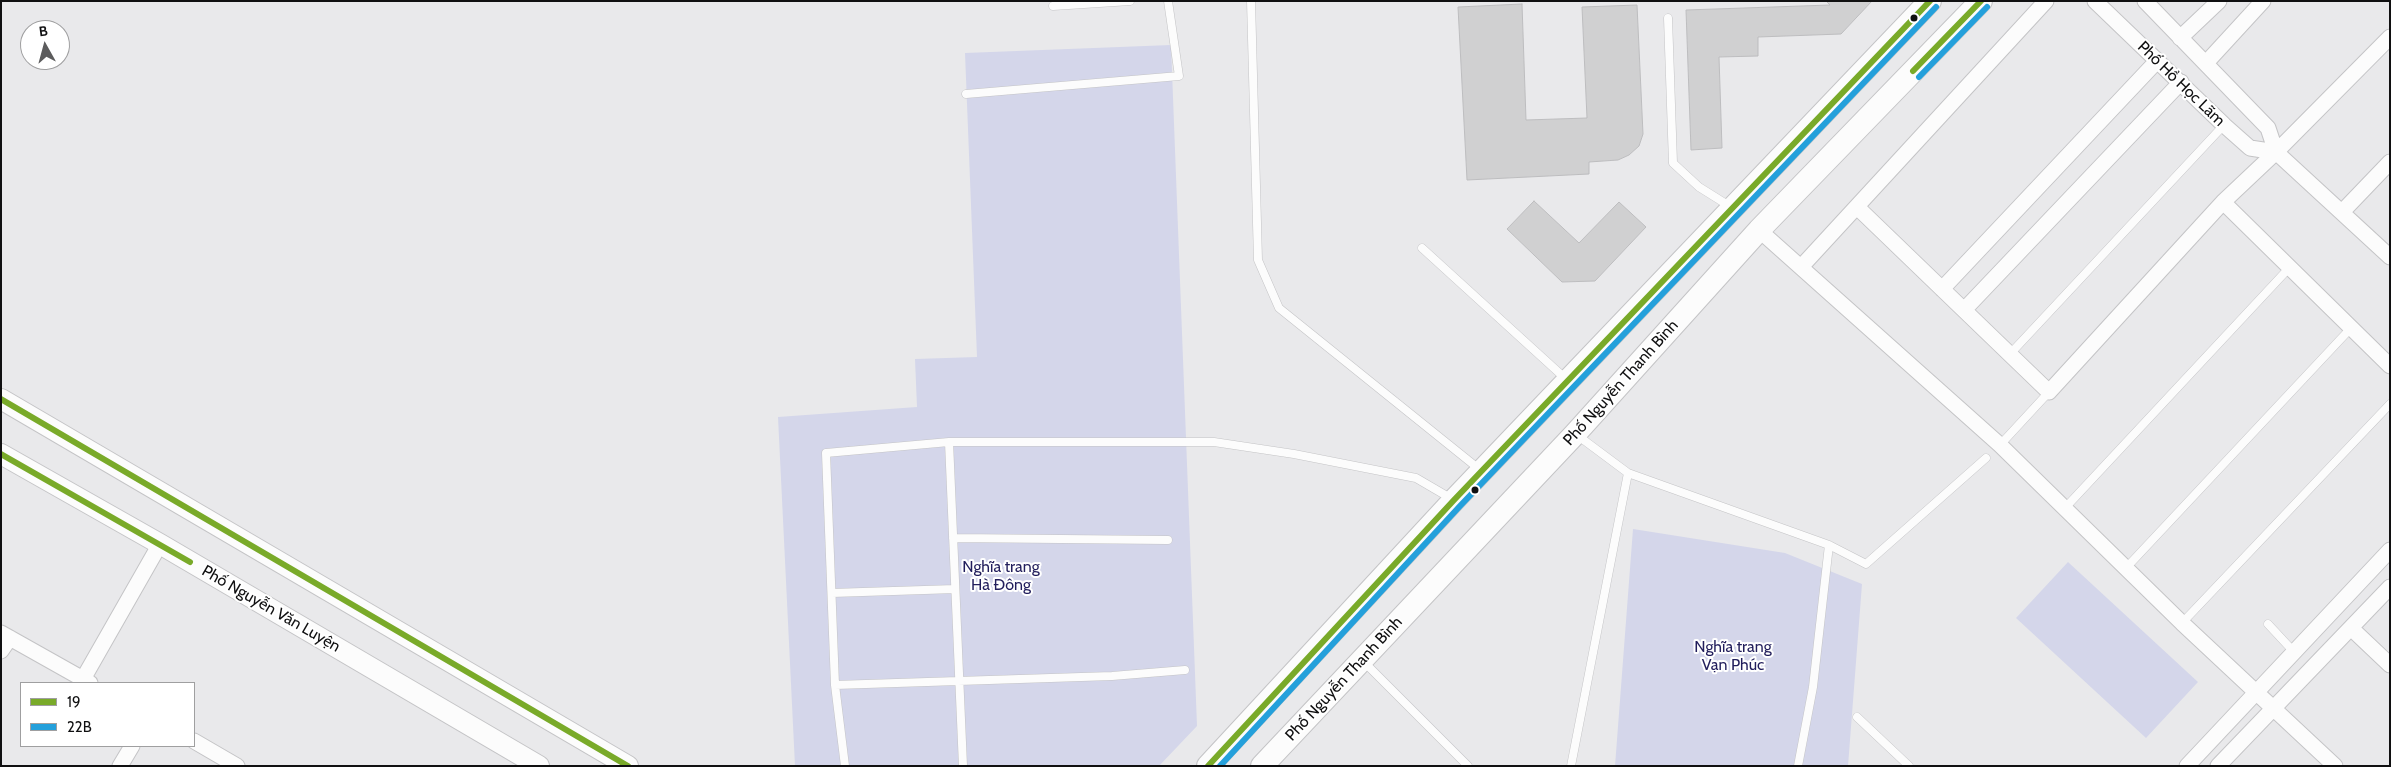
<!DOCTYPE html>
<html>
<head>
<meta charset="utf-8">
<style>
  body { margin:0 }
  #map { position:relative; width:2391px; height:767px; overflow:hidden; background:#e9e9eb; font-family:Cabin,sans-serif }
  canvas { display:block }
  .frame { position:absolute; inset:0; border:2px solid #101011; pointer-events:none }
  .legend { position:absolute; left:20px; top:682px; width:175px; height:65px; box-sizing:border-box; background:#fff; border:1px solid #9f9fa0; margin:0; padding:6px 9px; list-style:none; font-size:15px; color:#101011 }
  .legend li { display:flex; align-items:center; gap:10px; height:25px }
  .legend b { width:25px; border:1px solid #9f9fa0 }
  .north { position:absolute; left:20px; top:20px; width:50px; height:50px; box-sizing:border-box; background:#fff; border:1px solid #9f9fa0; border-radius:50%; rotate:353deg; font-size:14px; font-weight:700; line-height:20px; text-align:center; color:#101011 }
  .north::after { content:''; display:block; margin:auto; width:18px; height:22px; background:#5c5c5d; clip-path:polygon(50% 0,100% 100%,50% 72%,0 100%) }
</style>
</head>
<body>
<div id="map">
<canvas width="2391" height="767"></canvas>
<div class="frame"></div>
<ul class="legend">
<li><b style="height:6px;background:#79aa29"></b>19</li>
<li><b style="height:6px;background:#24a0db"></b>22B</li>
</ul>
<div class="north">B</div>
</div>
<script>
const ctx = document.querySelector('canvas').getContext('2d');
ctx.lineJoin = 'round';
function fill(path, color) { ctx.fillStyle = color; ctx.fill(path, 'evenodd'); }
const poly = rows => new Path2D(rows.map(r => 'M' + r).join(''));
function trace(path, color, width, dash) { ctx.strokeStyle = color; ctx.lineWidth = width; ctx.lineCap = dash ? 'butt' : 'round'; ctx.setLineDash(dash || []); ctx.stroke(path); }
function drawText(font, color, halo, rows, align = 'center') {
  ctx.font = font + ' Cabin,sans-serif'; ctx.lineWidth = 4; ctx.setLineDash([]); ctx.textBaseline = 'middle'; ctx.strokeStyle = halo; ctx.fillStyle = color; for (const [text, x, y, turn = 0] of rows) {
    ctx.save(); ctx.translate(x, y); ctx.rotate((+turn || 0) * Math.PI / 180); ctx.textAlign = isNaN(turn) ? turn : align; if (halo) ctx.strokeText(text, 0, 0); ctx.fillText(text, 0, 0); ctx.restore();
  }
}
fill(poly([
  [1171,45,1197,726,1159,766,795,766,778,417,917,407,915,359,977,357,965,53],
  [1633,529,1785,553,1862,584,1848,766,1615,766],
  [2068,562,2198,682,2146,738,2016,618]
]), '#d4d6ea');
const building = poly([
  [1826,1,1872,1,1841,34,1758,37,1758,56,1719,57,1722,148,1691,150,1686,10,1830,5,1826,1],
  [1522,4,1526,120,1587,118,1582,7,1637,5,1643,134,1639,146,1629,155,1618,160,1589,162,1589,174,1467,180,1458,7,1522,4],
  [1534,201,1579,243,1619,202,1646,227,1595,281,1562,282,1507,229,1534,201]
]);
fill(building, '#d0d0d1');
trace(building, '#bdbdbf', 1);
const lane = poly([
  [1251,1,1258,260,1279,308,1479,469],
  [1053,6,1130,1],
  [1668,18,1673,163,1699,187,1731,207],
  [966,94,1179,76,1168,1],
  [1422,248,1567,380],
  [2010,354,2224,125],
  [1577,435,1628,473,1829,545,1866,564,1986,458],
  [949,442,1214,442,1294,454,1416,478,1452,499],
  [2000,445,2049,392],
  [2065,508,2290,267],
  [953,538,1168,540],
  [2126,568,2351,328],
  [832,593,955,589],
  [2182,623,2390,404],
  [2268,624,2294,652],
  [1363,661,1468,766],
  [835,685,1112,676,1185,670],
  [1857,717,1909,766],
  [845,766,835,685,826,453,949,442,963,766],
  [1571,766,1628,473],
  [1798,766,1813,687,1829,545]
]);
const street = poly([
  [2095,1,2224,125,2250,148,2276,152],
  [2145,1,2268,128,2276,152,2390,257],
  [2180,38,2219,1],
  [2206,63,2263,1],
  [2223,202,2390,366],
  [1857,207,2049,392,2223,202,2276,152,2390,37],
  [2342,212,2390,162],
  [1759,230,2000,445,2182,623,2335,766],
  [1801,267,2046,1],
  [1942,289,2157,61],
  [1964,310,2181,82],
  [2352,629,2390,665],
  [1,633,90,683],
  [1,651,10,638],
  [83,679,160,544],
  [194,741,237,766],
  [120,766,132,746],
  [2187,766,2390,550],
  [2218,766,2390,587]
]);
const secondary = poly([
  [1,399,628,766],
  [1,454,160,544,539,766]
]);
const primary = poly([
  [1208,766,1454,500,1930,1],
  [1262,766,1575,434,1759,230,1981,1]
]);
trace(lane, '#c4c4c6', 9);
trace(street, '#c4c4c6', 17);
trace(secondary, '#c4c4c6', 22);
trace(primary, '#c4c4c6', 24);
trace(lane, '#fcfcfc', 8);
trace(street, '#fcfcfc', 15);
trace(secondary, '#fcfcfc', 20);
trace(primary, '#fcfcfc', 22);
trace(poly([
  [1913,71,1981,1],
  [1,399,628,766],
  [1,454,190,562],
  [1208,766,1454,500,1930,1]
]), '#79aa29', 6);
trace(poly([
  [1919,77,1987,7],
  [1220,766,1460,506,1936,7]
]), '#24a0db', 6);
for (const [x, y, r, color] of [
  [1914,18,4.5,"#101011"],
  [1475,490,4.5,"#101011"]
]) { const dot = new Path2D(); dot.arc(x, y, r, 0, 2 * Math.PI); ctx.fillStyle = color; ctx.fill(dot); trace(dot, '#fff', 2); }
drawText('16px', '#101011', '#fff', [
  ["Phố Hồ Học Lãm",2181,84,44],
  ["Phố Nguyễn Thanh Bình",1621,383,-48],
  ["Phố Nguyễn Văn Luyện",271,609,30],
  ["Phố Nguyễn Thanh Bình",1344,679,-47]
]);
drawText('16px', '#221e5c', '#fff', [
  ["Nghĩa trang",1001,567],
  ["Hà Đông",1001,585],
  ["Nghĩa trang",1733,647],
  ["Vạn Phúc",1733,665]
]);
</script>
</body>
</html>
